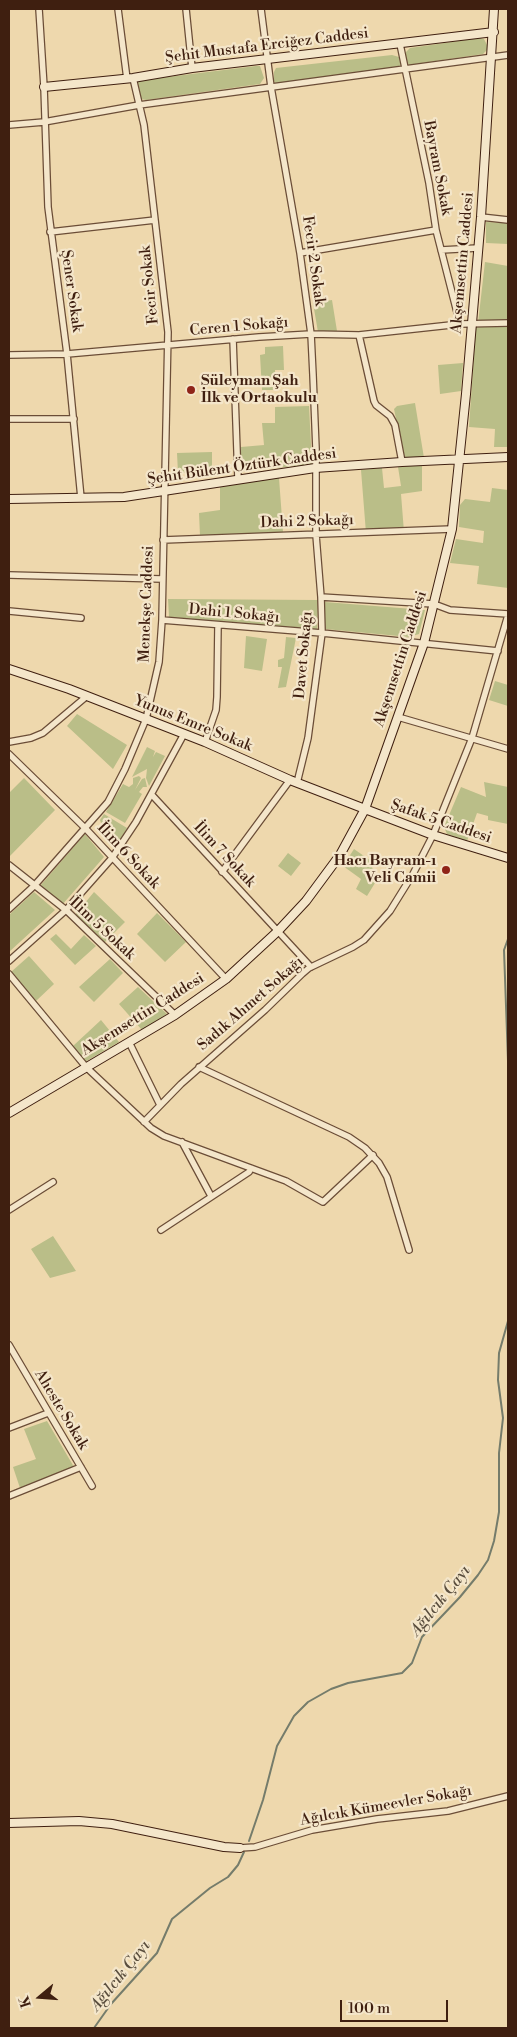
<!DOCTYPE html>
<html>
<head>
<meta charset="utf-8">
<style>
  body { margin:0 }
  #map { position:relative; width:517px; height:2037px; overflow:hidden; background:#eed8ad; font-family:"Libre Bodoni",serif }
  canvas { display:block }
  .frame { position:absolute; inset:0; border:10px solid #3f1f10; pointer-events:none }
  .north { position:absolute; left:15px; top:1972px; width:50px; height:50px; -webkit-text-stroke:4px #f4e6ca; paint-order:stroke; rotate:252deg; font-size:14px; font-weight:700; line-height:20px; text-align:center; color:#3f1f10 }
  .north::after { content:''; display:block; margin:auto; width:18px; height:22px; background:#3f1f10; clip-path:polygon(50% 0,100% 100%,50% 72%,0 100%) }
  .scale { position:absolute; left:340px; top:2000px; width:108px; height:22px; box-sizing:border-box; border:2px solid #3f1f10; border-top:0; padding-left:6px; font-size:15px; line-height:18px; white-space:nowrap; color:#3f1f10; -webkit-text-stroke:4px #f4e6ca; paint-order:stroke }
</style>
</head>
<body>
<div id="map">
<canvas width="517" height="2037"></canvas>
<div class="frame"></div>
<div class="north">K</div>
<div class="scale">100 m</div>
</div>
<script>
const ctx = document.querySelector('canvas').getContext('2d');
ctx.lineJoin = 'round';
function fill(path, color) { ctx.fillStyle = color; ctx.fill(path, 'evenodd'); }
const poly = rows => new Path2D(rows.map(r => 'M' + r).join(''));
function trace(path, color, width, dash) { ctx.strokeStyle = color; ctx.lineWidth = width; ctx.lineCap = dash ? 'butt' : 'round'; ctx.setLineDash(dash || []); ctx.stroke(path); }
function drawText(font, color, halo, rows, align = 'center') {
  ctx.font = font + ' "Libre Bodoni",serif'; ctx.lineWidth = 4.5; ctx.setLineDash([]); ctx.textBaseline = 'middle'; ctx.strokeStyle = halo; ctx.fillStyle = color; for (const [text, x, y, turn = 0] of rows) {
    ctx.save(); ctx.translate(x, y); ctx.rotate((+turn || 0) * Math.PI / 180); ctx.textAlign = isNaN(turn) ? turn : align; if (halo) ctx.strokeText(text, 0, 0); ctx.fillText(text, 0, 0); ctx.restore();
  }
}
fill(poly([
  [479,38,484,39,487,45,487,50,483,54,409,65,406,59,406,52,410,48],
  [392,55,399,57,401,67,276,84,274,81,274,72,276,68],
  [256,66,260,66,264,78,260,84,146,100,141,99,139,94,138,82,143,80],
  [486,222,508,223,508,244,486,243],
  [485,262,508,266,508,322,478,323],
  [332,300,337,331,318,332,313,303],
  [508,324,508,447,494,447,495,429,469,427,476,325],
  [283,346,284,370,275,370,276,390,262,390,260,355,265,354,265,347],
  [463,363,461,391,440,394,438,365],
  [415,403,424,458,404,458,394,409,397,406],
  [309,406,312,464,241,472,241,447,264,445,262,423,275,423,275,407],
  [212,452,212,472,178,473,177,453],
  [422,464,422,491,401,494,404,532,366,533,361,470,382,468,384,488,401,486,398,467],
  [279,478,283,532,200,536,199,513,220,510,220,487],
  [492,488,508,490,508,588,477,584,479,566,450,563,456,539,483,543,484,531,459,527,460,505,465,499,490,502],
  [168,599,318,600,317,629,169,617],
  [325,602,425,610,419,634,409,637,325,629],
  [246,636,267,639,262,671,244,668],
  [286,637,296,638,286,687,278,688,282,667,278,667,278,660,284,658],
  [495,681,508,685,508,706,489,700],
  [77,714,127,745,113,769,67,726],
  [147,747,155,751,153,757,156,752,165,756,149,786,146,778,147,769,132,777],
  [139,776,141,778,135,790,142,779,145,778,147,787,143,787,139,792,142,794,125,823,106,812,123,784,129,787,133,784,133,778],
  [24,778,55,810,9,857,9,793],
  [484,782,508,787,508,824,488,820,488,816,477,813,467,841,447,834,444,827,461,787,486,797],
  [104,814,127,828,120,841,117,840,101,823,100,820],
  [85,834,104,857,62,905,40,886],
  [354,849,374,863,372,868,375,870,370,879,375,883,367,896,356,889,361,879,343,866],
  [288,853,301,863,291,876,278,866],
  [34,892,55,910,9,952,9,915],
  [94,892,125,922,104,943,75,915],
  [157,913,186,942,165,962,137,934],
  [56,934,71,949,84,935,96,946,75,965,50,939],
  [29,956,54,984,36,1001,11,972],
  [110,959,123,973,94,1002,79,987],
  [138,987,167,1014,142,1030,119,1004],
  [101,1020,119,1042,85,1062,73,1046],
  [53,1236,76,1271,50,1278,31,1249],
  [47,1421,74,1467,20,1488,13,1467,36,1459,24,1429]
]), '#babe88');
trace(poly([
  [508,939,504,950,508,1061],
  [249,1841,263,1800,277,1746,294,1716,308,1702,331,1689,348,1683,402,1673,412,1663,422,1637,460,1597,478,1575,488,1560,494,1541,499,1512,499,1453,503,1418,498,1380,499,1353,508,1321],
  [94,2028,111,2004,157,1953,172,1919,210,1888,228,1877,238,1865,244,1852]
]), '#757c6b', 2);
const street = poly([
  [39,9,44,87,48,207,67,354,81,498],
  [118,9,127,79],
  [186,9,192,68],
  [261,9,271,87,300,253,311,334,313,375,316,449,316,535,321,597,322,633,308,738,297,783],
  [400,44,429,183,436,230,460,324],
  [9,125,44,122,139,105,508,55],
  [481,217,508,220],
  [50,232,155,220],
  [441,250,478,248],
  [300,253,436,230],
  [359,335,374,401,376,405,390,416,395,425,402,462],
  [233,339,238,479],
  [9,355,67,354,259,337,311,334,359,335,460,324,508,323],
  [9,419,74,419],
  [163,540,452,529],
  [9,575,162,579],
  [321,597,434,604,450,610,508,614],
  [9,611,81,618],
  [162,620,322,633,498,651],
  [398,717,508,749],
  [9,742,31,738,43,733,87,696],
  [205,742,216,710,217,697,218,625],
  [9,754,85,828,226,979],
  [152,795,311,967],
  [9,865,66,910,175,1015],
  [222,872,290,780],
  [9,909,34,886,108,802,125,769,146,719,159,662,162,620,168,332,144,125,133,78],
  [9,961,66,910,112,858,136,822,184,734],
  [9,974,86,1067,151,1128,164,1136,286,1181,323,1202,373,1155],
  [129,1042,160,1105],
  [199,1067,349,1137,365,1148,379,1163,387,1177,409,1250],
  [144,1122,181,1084,265,1010,302,974,309,968,353,947,364,940,390,911,413,874,433,835,472,738,508,615],
  [182,1142,211,1196],
  [9,1210,53,1182],
  [161,1230,249,1172,251,1168],
  [9,1345,92,1486],
  [9,1428,48,1413],
  [9,1496,81,1467],
  [240,1848,255,1847,312,1830,377,1819,448,1811,508,1796]
]);
const secondary = poly([
  [44,87,133,78,192,68,494,32],
  [9,499,124,497,315,468,402,462,508,457],
  [9,669,69,689,205,742,290,780,365,809,433,835,508,858],
  [9,1113,175,1015,226,979,278,931,306,901,340,855,365,809,424,643,452,529,466,394,481,217,494,9],
  [9,1823,79,1821,112,1824,224,1847,240,1848]
]);
trace(street, '#6b4d37', 8);
trace(secondary, '#3f1f10', 10);
trace(street, '#f4e6ca', 5.5);
trace(secondary, '#f4e6ca', 8);
for (const [x, y, r, color] of [
  [191,390,5,"#8f2418"],
  [446,870,5,"#8f2418"]
]) { const dot = new Path2D(); dot.arc(x, y, r, 0, 2 * Math.PI); ctx.fillStyle = color; ctx.fill(dot); trace(dot, '#f4e6ca', 2); }
drawText('15px', '#3f1f10', '#f4e6ca', [
  ["Şehit Mustafa Erciğez Caddesi",267,46,-7],
  ["Bayram Sokak",437,168,79],
  ["Fecir 2 Sokak",313,261,82],
  ["Akşemsettin Caddesi",463,263,-85],
  ["Fecir Sokak",150,285,-96],
  ["Şener Sokak",71,291,82],
  ["Ceren 1 Sokağı",239,327,-5],
  ["Şehit Bülent Öztürk Caddesi",242,467,-8],
  ["Dahi 2 Sokağı",307,522,-2],
  ["Menekşe Caddesi",147,604,-88],
  ["Dahi 1 Sokağı",234,614,5],
  ["Davet Sokağı",304,655,-85],
  ["Akşemsettin Caddesi",401,659,-72],
  ["Yunus Emre Sokak",193,724,22],
  ["Şafak 5 Caddesi",441,822,19],
  ["İlim 7 Sokak",224,855,47],
  ["İlim 6 Sokak",128,856,47],
  ["İlim 5 Sokak",102,929,43],
  ["Sadık Ahmet Sokağı",251,1004,-41],
  ["Akşemsettin Caddesi",143,1015,-32],
  ["Aheste Sokak",61,1410,59],
  ["Ağılcık Kümeevler Sokağı",386,1806,-10]
]);
drawText('bold 15px', '#3f1f10', '#f4e6ca', [
  ["Süleyman Şah",201,381],
  ["İlk ve Ortaokulu",201,398],
  ["Hacı Bayram-ı",436,861,"right"],
  ["Veli Camii",436,878,"right"]
], 'left');
drawText('italic 16px', '#5a4e3e', '#f4e6ca', [
  ["Ağılcık Çayı",441,1601,-51],
  ["Ağılcık Çayı",121,1976,-51]
]);
</script>
</body>
</html>
